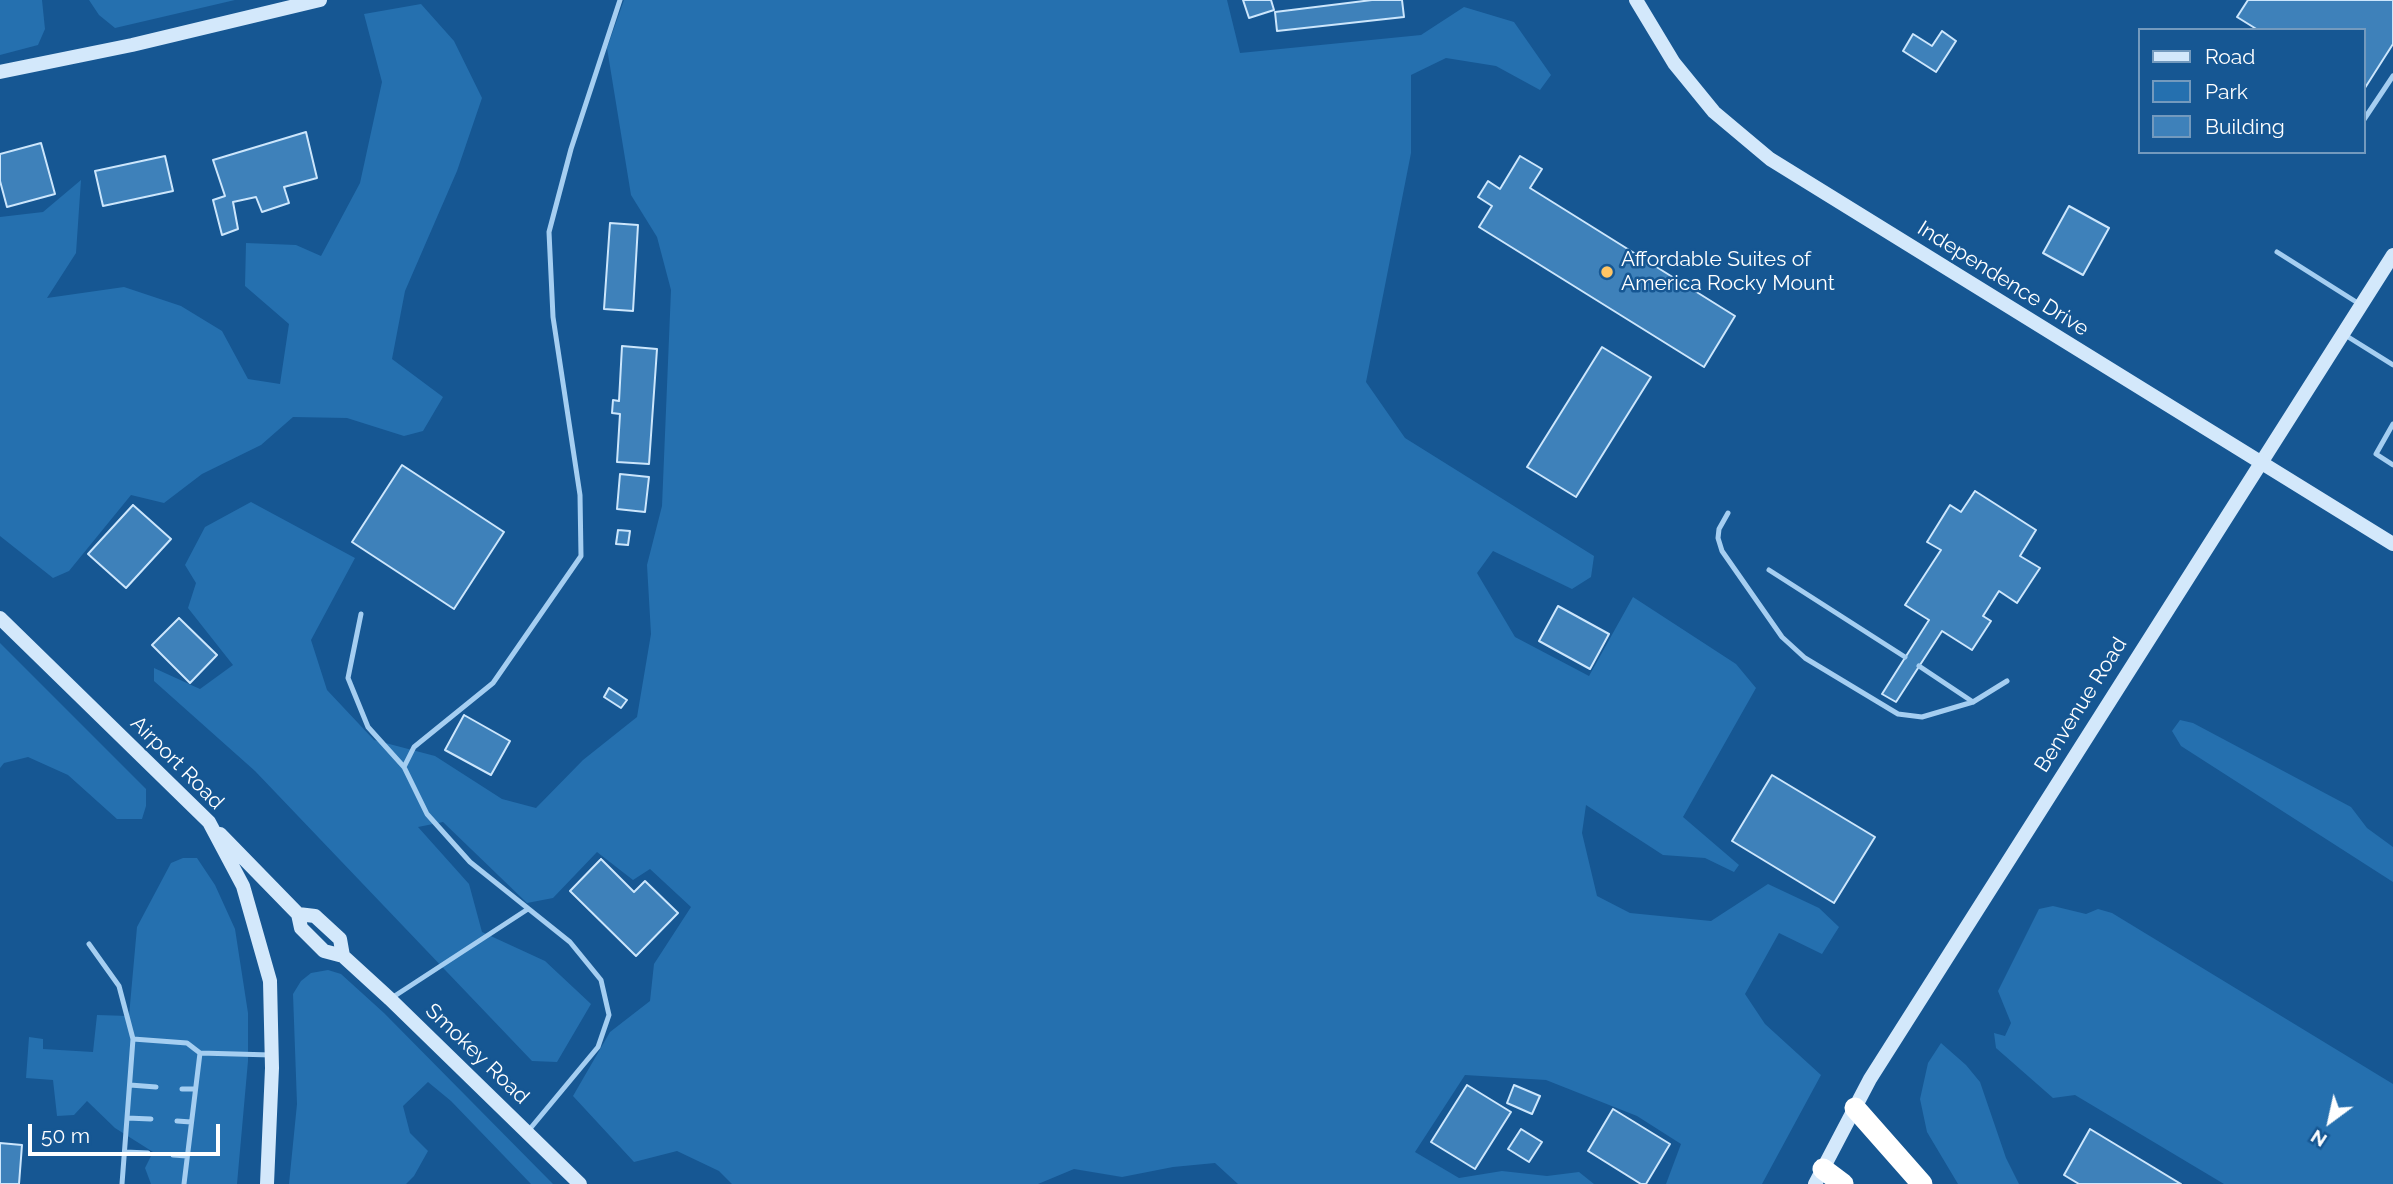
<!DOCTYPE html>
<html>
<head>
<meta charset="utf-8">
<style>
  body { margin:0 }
  #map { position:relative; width:2393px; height:1184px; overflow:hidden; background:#165793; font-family:Raleway,sans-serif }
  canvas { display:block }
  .legend { position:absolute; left:2138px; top:28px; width:228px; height:126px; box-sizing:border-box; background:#165793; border:2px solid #739abe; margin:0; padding:9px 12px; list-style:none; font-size:21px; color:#fff }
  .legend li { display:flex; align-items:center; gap:14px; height:35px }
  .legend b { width:35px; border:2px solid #739abe }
  .north { position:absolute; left:2295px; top:1086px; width:70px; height:70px; -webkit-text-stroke:5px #165793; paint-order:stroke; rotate:213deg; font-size:19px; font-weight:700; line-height:28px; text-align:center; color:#fff }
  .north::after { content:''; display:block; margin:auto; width:24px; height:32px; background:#fff; clip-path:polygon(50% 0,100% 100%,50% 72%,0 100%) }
  .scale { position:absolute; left:28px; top:1124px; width:192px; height:32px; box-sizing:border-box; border:4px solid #fff; border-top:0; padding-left:9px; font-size:21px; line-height:24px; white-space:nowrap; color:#fff; -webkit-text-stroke:5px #165793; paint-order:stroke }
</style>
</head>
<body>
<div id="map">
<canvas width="2393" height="1184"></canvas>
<ul class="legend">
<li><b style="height:9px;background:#d3e8fb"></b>Road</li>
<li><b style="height:19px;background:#2570af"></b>Park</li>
<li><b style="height:19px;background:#3e81ba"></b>Building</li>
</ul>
<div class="north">N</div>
<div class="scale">50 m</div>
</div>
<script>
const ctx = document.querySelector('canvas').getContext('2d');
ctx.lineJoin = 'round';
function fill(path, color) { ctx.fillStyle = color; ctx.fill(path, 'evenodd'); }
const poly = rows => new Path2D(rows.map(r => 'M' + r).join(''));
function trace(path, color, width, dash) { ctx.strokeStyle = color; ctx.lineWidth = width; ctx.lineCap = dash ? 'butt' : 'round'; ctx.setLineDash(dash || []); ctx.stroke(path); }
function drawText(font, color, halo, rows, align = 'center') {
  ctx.font = font + ' Raleway,sans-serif'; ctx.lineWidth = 5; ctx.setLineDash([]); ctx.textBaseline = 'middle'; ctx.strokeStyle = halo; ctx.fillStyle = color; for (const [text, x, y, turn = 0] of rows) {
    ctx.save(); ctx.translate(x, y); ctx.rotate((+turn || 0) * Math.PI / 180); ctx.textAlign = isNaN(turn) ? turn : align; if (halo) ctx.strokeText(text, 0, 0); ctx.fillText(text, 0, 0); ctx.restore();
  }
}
fill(poly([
  [0,0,42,0,45,29,38,45,0,55],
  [89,0,235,0,115,28,99,15],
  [624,0,1227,0,1240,53,1421,35,1464,7,1514,22,1551,75,1540,90,1496,66,1446,58,1411,75,1411,153,1366,382,1405,438,1594,556,1591,577,1572,589,1493,551,1477,573,1515,637,1589,676,1633,597,1736,664,1756,688,1683,817,1739,865,1734,872,1705,858,1663,855,1586,805,1582,833,1597,896,1630,913,1711,921,1768,884,1819,908,1839,927,1822,954,1779,933,1745,994,1765,1024,1821,1075,1762,1184,1666,1184,1681,1144,1637,1116,1546,1080,1465,1075,1415,1152,1459,1178,1502,1171,1547,1176,1579,1172,1594,1184,1238,1184,1215,1163,1173,1167,1122,1177,1074,1169,1038,1184,732,1184,719,1171,677,1151,634,1162,573,1096,610,1032,650,1001,654,964,691,907,650,869,633,880,597,852,553,898,527,903,443,822,418,827,469,884,482,932,545,961,591,1004,557,1062,532,1061,255,771,154,681,154,668,200,689,233,665,188,608,196,583,185,565,205,527,251,502,355,558,311,640,327,690,374,740,435,756,502,799,536,808,583,760,637,717,651,634,647,565,662,506,671,290,657,237,631,195,607,48],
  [421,4,454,41,482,98,457,171,405,291,392,359,443,397,423,431,404,436,347,418,293,417,261,445,202,474,164,503,131,495,69,571,53,578,0,536,0,217,43,212,81,180,76,253,47,298,124,287,181,306,222,331,248,379,280,384,289,324,245,286,246,243,296,245,321,256,360,183,382,82,364,14],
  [0,643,146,789,146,806,142,819,117,819,68,775,28,757,4,763,0,768],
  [2180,720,2193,723,2351,807,2367,828,2393,847,2393,882,2181,746,2172,731],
  [183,858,197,858,215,885,235,929,248,1013,248,1061,237,1184,151,1184,145,1168,153,1152,115,1128,87,1101,74,1115,57,1116,53,1080,26,1078,29,1037,43,1039,43,1049,93,1052,97,1015,129,1016,137,927,171,863],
  [2053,906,2086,914,2098,909,2112,913,2393,1084,2393,1184,2224,1184,2075,1095,2053,1098,1996,1048,1994,1033,2005,1036,2011,1023,1998,991,2039,909],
  [328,970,341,974,384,1013,553,1184,531,1184,451,1101,428,1082,403,1106,410,1133,428,1151,414,1176,406,1184,289,1184,297,1104,293,994,301,981,311,973],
  [1941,1043,1966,1065,1980,1082,2006,1158,2019,1184,1958,1184,1927,1132,1920,1099,1928,1063]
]), '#2570af');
const building = poly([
  [1243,0,1271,0,1274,10,1249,18,1243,0],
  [1372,0,1402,0,1404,17,1277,31,1275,12,1372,0],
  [2248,0,2393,0,2393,44,2363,91,2363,30,2258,30,2237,17,2248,0],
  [1942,31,1956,41,1936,72,1903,51,1913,34,1932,46,1942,31],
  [306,132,317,178,284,187,289,203,262,212,256,197,233,202,238,229,222,235,213,200,225,196,213,160,306,132],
  [41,143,55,194,7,207,0,181,0,154,41,143],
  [165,156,173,191,103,206,95,171,165,156],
  [1520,156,1542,169,1530,188,1735,316,1704,367,1479,227,1492,206,1478,197,1488,181,1500,189,1520,156],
  [2069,206,2109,228,2083,275,2043,253,2069,206],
  [610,223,638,225,633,311,604,309,610,223],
  [622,346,657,349,649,464,617,462,620,414,612,413,613,400,619,401,622,346],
  [1602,347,1651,377,1576,497,1527,467,1602,347],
  [402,465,504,532,454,609,352,542,402,465],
  [620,474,649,477,645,512,617,509,620,474],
  [1975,491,2036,530,2020,556,2040,568,2017,603,1999,591,1983,616,1991,621,1972,650,1942,631,1896,702,1882,694,1929,620,1905,605,1941,550,1927,542,1950,505,1961,512,1975,491],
  [133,505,171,539,126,588,88,554,133,505],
  [618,530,630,531,628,545,616,544,618,530],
  [1558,606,1609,634,1590,669,1539,641,1558,606],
  [179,618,217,655,190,683,152,645,179,618],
  [609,688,627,700,621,708,604,697,609,688],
  [464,715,510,741,491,775,445,750,464,715],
  [1772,775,1875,837,1834,903,1732,841,1772,775],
  [601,859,634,892,645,881,678,913,636,956,570,891,601,859],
  [1467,1085,1511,1112,1475,1169,1431,1142,1467,1085],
  [1514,1085,1540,1096,1532,1114,1507,1103,1514,1085],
  [1613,1109,1670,1144,1646,1184,1641,1184,1588,1151,1613,1109],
  [1521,1129,1542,1142,1529,1162,1508,1149,1521,1129],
  [2090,1129,2181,1184,2079,1184,2064,1175,2090,1129],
  [0,1143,22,1145,19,1184,0,1184,0,1143]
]);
fill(building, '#3e81ba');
trace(building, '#cce6fc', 2);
trace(poly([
  [2363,121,2393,76],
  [2277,252,2361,305],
  [2345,335,2393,365],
  [2393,424,2376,454,2393,465],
  [1728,513,1719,529,1718,538,1722,551,1782,637,1805,658,1898,714,1922,717,1973,702,2007,681],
  [1769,570,1905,657],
  [361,614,348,678,368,727,404,767],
  [1919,666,1973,702],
  [89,944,119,986,133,1039],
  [390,999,528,909],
  [130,1085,156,1087],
  [182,1089,195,1089],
  [127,1118,151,1119],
  [177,1121,191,1122],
  [529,1130,598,1047,609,1015,601,980,570,942,470,862,427,814,404,767,414,747,493,683,581,556,580,495,553,317,549,232,571,149,620,0],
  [125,1152,148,1153],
  [173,1155,187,1156],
  [122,1184,133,1039,187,1043,200,1053,271,1055],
  [184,1184,200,1053]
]), '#a5cef1', 5);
trace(poly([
  [1636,0,1674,63,1714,112,1770,159,2393,544],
  [0,72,132,45,320,0],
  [0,618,209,822,243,886,270,981,272,1068,267,1184],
  [220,834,298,914,301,928,324,951,343,956,390,999,580,1184],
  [298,914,315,916,340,939,343,956],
  [1815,1184,1870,1079,2393,255]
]), '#d3e8fb', 14);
trace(poly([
  [1855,1108,1922,1184],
  [1823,1169,1843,1184]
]), '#fff', 21);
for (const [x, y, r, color] of [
  [1607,272,7,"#ffc564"]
]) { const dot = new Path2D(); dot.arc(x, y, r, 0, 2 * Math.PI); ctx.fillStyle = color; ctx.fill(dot); trace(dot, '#165793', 2.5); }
drawText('21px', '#fff', '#165793', [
  ["Affordable Suites of",1621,260],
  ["America Rocky Mount",1621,284]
], 'left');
drawText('21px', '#fff', '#165793', [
  ["Independence Drive",2003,279,32],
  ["Benvenue Road",2081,705,-58],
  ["Airport Road",177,763,45],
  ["Smokey Road",477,1054,44]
]);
</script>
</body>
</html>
